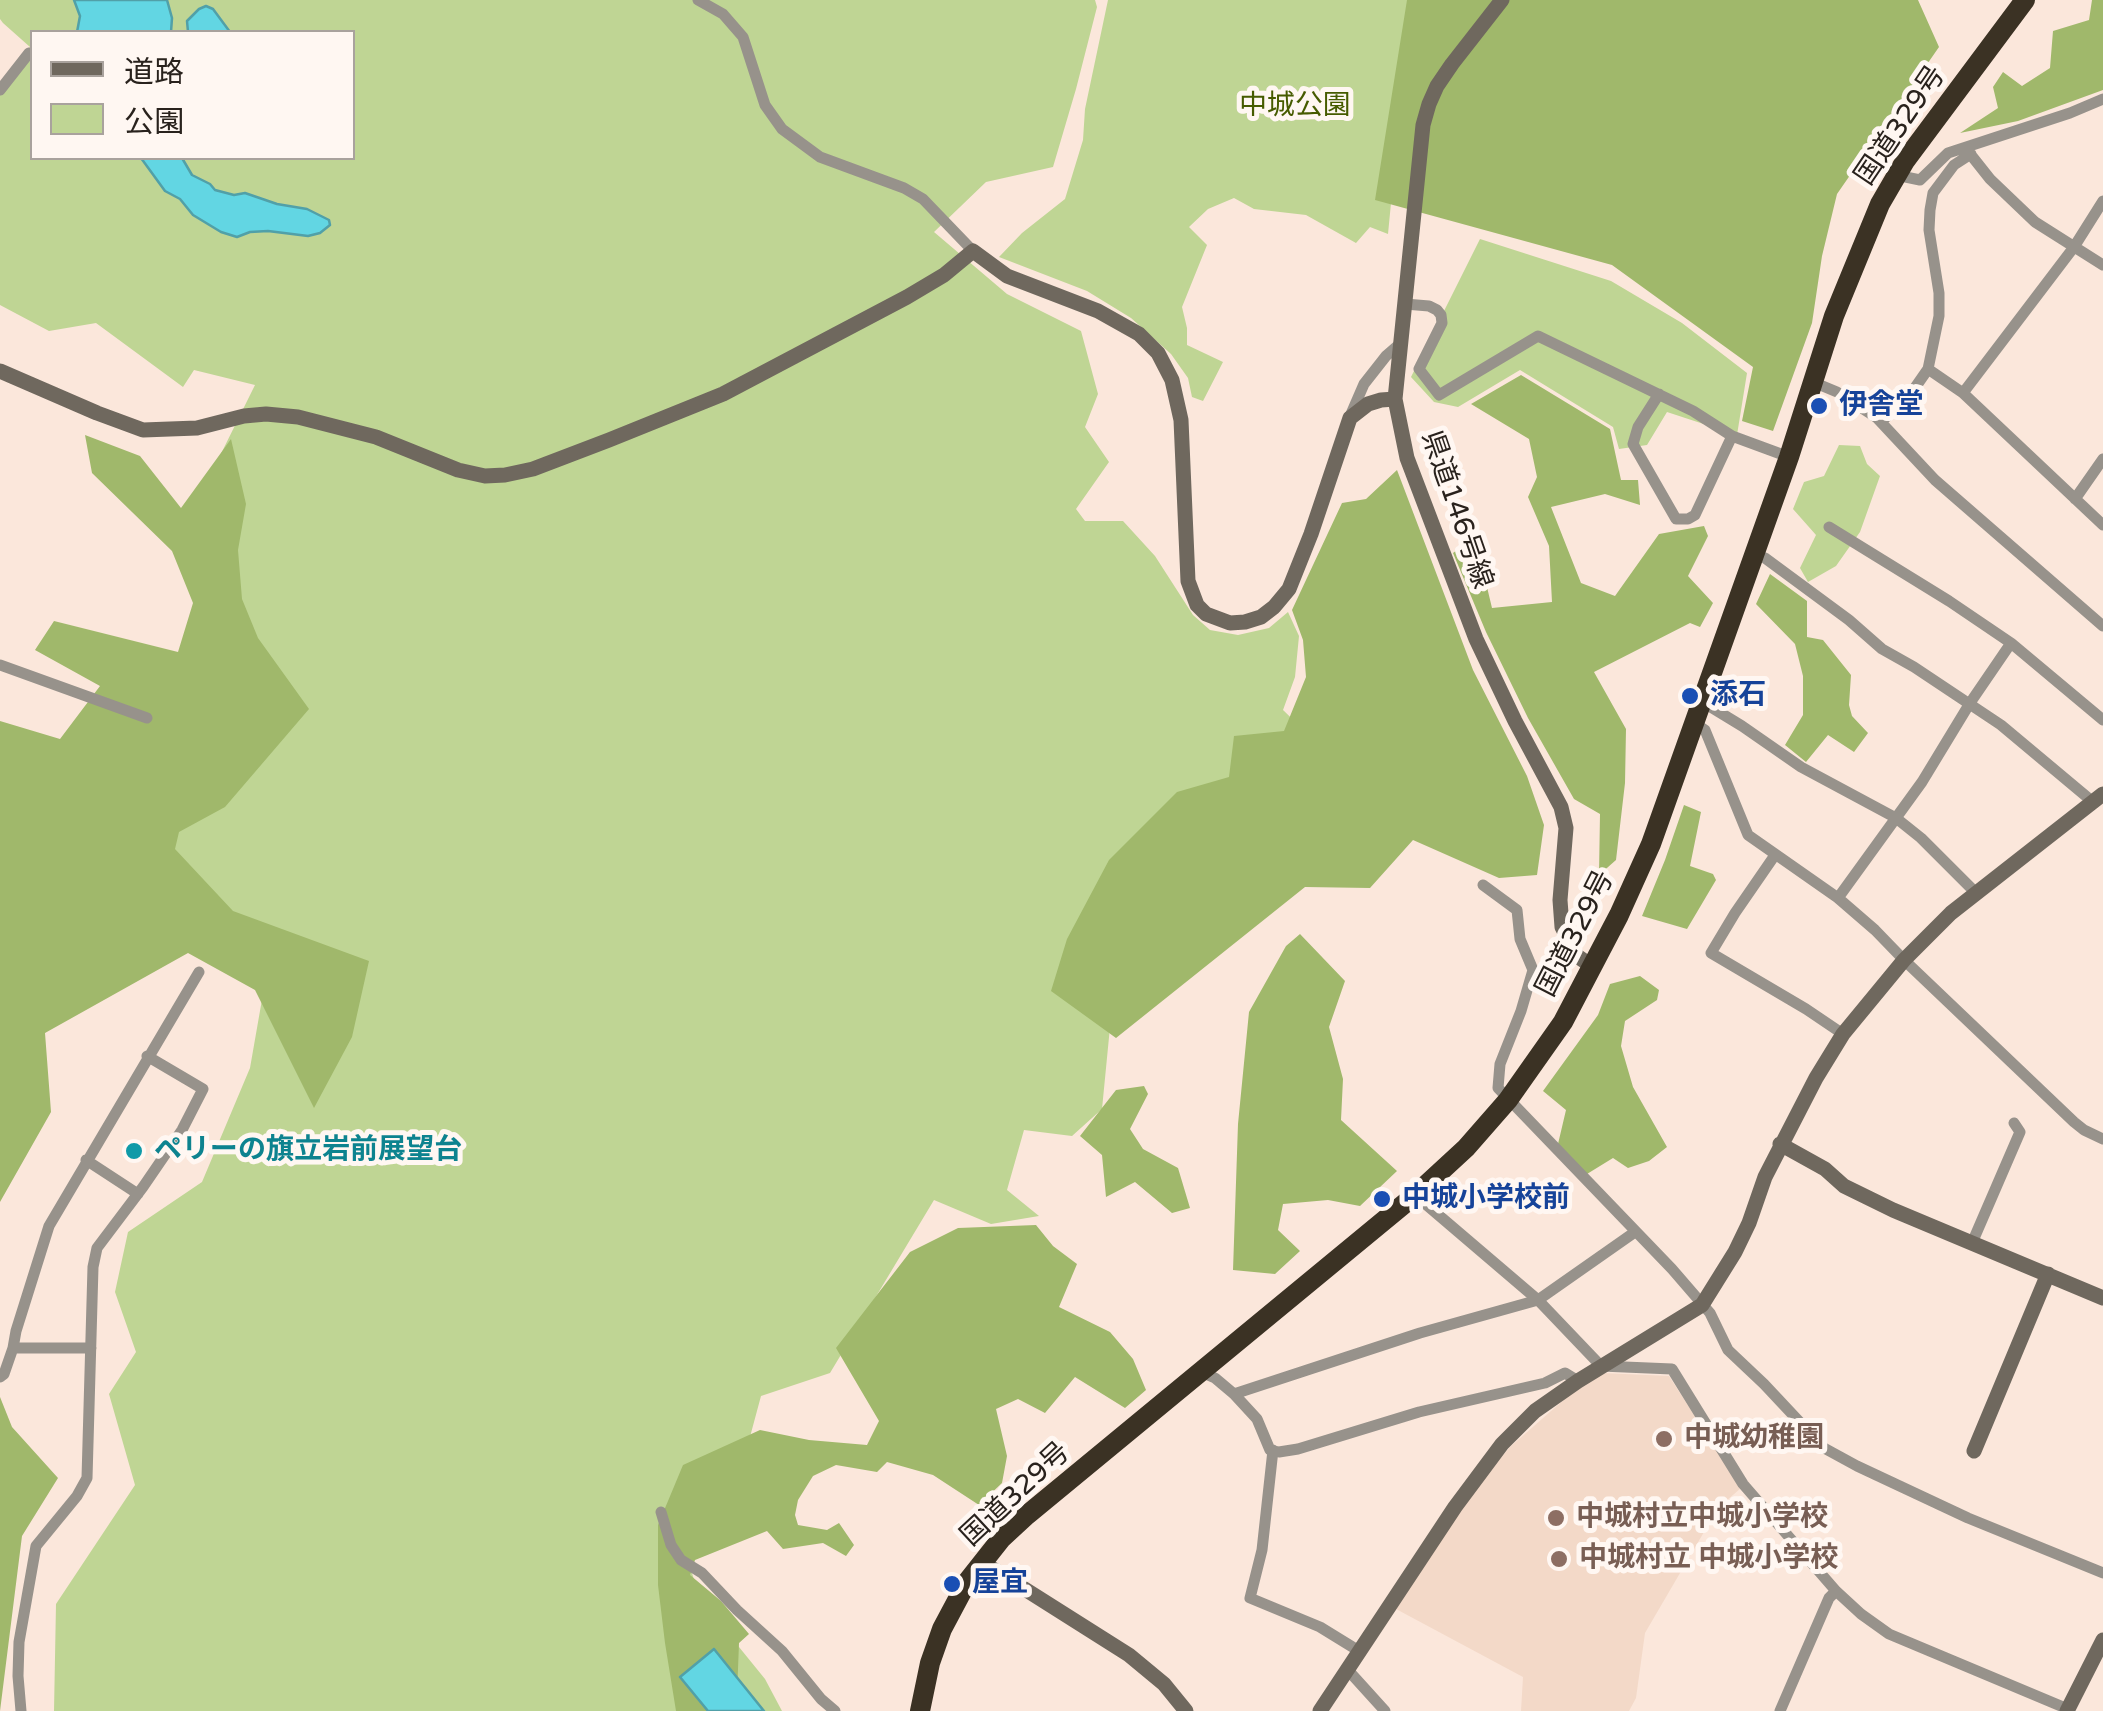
<!DOCTYPE html>
<html>
<head>
<meta charset="utf-8">
<style>
  body { margin:0 }
  #map { position:relative; width:2103px; height:1711px; overflow:hidden; background:#fbe7db; font-family:"Varela Round","Noto Sans JP",sans-serif }
  canvas { display:block }
  .legend { position:absolute; left:30px; top:30px; width:325px; height:130px; box-sizing:border-box; background:#fff7f2; border:2px solid #a9a29d; margin:0; padding:12px 18px; list-style:none; font-size:30px; color:#29221d }
  .legend li { display:flex; align-items:center; gap:20px; height:50px }
  .legend b { width:50px; border:2px solid #a9a29d }
</style>
</head>
<body>
<div id="map">
<canvas width="2103" height="1711"></canvas>
<ul class="legend">
<li><b style="height:12px;background:#6f685e"></b>道路</li>
<li><b style="height:28px;background:#bfd594"></b>公園</li>
</ul>
</div>
<script>
const ctx = document.querySelector('canvas').getContext('2d');
ctx.lineJoin = 'round';
function fill(path, color) { ctx.fillStyle = color; ctx.fill(path, 'evenodd'); }
const poly = rows => new Path2D(rows.map(r => 'M' + r).join(''));
function trace(path, color, width, dash) { ctx.strokeStyle = color; ctx.lineWidth = width; ctx.lineCap = dash ? 'butt' : 'round'; ctx.setLineDash(dash || []); ctx.stroke(path); }
function drawText(font, color, halo, rows, align = 'center') {
  ctx.font = font + ' "Varela Round","Noto Sans JP",sans-serif'; ctx.lineWidth = 10; ctx.setLineDash([]); ctx.textBaseline = 'middle'; ctx.strokeStyle = halo; ctx.fillStyle = color; for (const [text, x, y, turn = 0] of rows) {
    ctx.save(); ctx.translate(x, y); ctx.rotate((+turn || 0) * Math.PI / 180); ctx.textAlign = isNaN(turn) ? turn : align; if (halo) ctx.strokeText(text, 0, 0); ctx.fillText(text, 0, 0); ctx.restore();
  }
}
fill(poly([
  [1602,1373,1669,1376,1741,1488,1718,1508,1645,1633,1636,1698,1629,1711,1521,1711,1523,1677,1396,1609,1473,1492,1510,1447,1575,1390]
]), '#f3d9c8');
fill(poly([
  [0,0,1095,0,1097,7,1076,89,1053,167,986,182,934,232,1007,294,1081,331,1098,394,1085,427,1109,462,1076,509,1085,521,1123,521,1155,556,1193,615,1210,630,1238,635,1269,628,1288,612,1299,636,1295,677,1283,710,1312,738,1110,1027,1102,1109,1072,1136,1024,1130,1007,1190,1039,1216,991,1224,934,1200,830,1373,761,1396,747,1448,675,1518,700,1599,765,1679,782,1711,54,1711,56,1604,135,1485,109,1394,136,1352,115,1292,128,1232,202,1182,250,1068,264,988,159,835,199,806,207,482,255,385,194,370,183,387,96,323,49,331,0,305,0,85,30,47,3,23,0,19],
  [32,32,352,32,352,158,32,158],
  [1108,0,1461,0,1400,110,1388,234,1370,227,1356,243,1306,215,1254,209,1234,198,1208,209,1189,227,1207,245,1182,307,1187,328,1187,345,1223,362,1203,401,1192,397,1188,378,1171,354,1131,318,1087,291,999,257,1022,233,1065,199,1083,140,1085,109],
  [1480,239,1611,281,1682,323,1747,373,1737,435,1667,412,1647,445,1619,449,1613,427,1520,370,1458,407,1434,402,1411,377],
  [1839,445,1860,446,1867,464,1880,476,1860,532,1836,566,1808,582,1800,568,1816,535,1793,509,1804,482,1824,476]
]), '#bfd594');
fill(poly([
  [1407,0,1918,0,1939,47,1837,194,1822,256,1812,323,1773,431,1742,421,1753,367,1612,265,1375,200],
  [2092,0,2103,0,2103,90,2018,121,1960,133,1998,108,1993,87,2003,72,2022,86,2050,68,2053,31,2089,20],
  [1521,375,1610,429,1621,480,1638,480,1640,505,1605,494,1551,507,1581,583,1615,596,1659,534,1704,526,1708,536,1688,576,1713,603,1700,627,1690,623,1594,672,1626,729,1625,783,1616,860,1599,875,1600,814,1574,799,1528,718,1486,632,1453,553,1475,537,1492,608,1552,602,1549,546,1528,497,1537,477,1529,439,1471,404],
  [85,435,140,456,181,508,231,439,246,504,238,550,242,599,258,638,309,709,225,807,179,832,175,849,233,911,369,961,352,1037,314,1108,255,990,188,953,45,1033,51,1112,0,1202,0,721,60,739,100,686,35,650,54,621,178,652,193,603,172,551,92,473],
  [1397,470,1473,670,1527,776,1544,825,1537,875,1499,878,1413,840,1370,888,1305,887,1116,1038,1051,991,1067,939,1109,860,1177,792,1229,777,1234,736,1284,731,1306,677,1303,640,1292,610,1342,503,1366,499],
  [1770,574,1807,601,1807,637,1823,640,1851,675,1849,705,1852,716,1868,733,1854,752,1828,735,1806,762,1785,745,1803,715,1803,676,1795,644,1756,604],
  [1684,805,1701,812,1690,866,1713,874,1716,880,1687,929,1642,916,1665,860],
  [1300,934,1345,981,1329,1027,1343,1079,1341,1120,1397,1171,1360,1206,1328,1200,1283,1204,1278,1230,1300,1251,1275,1274,1233,1270,1238,1124,1249,1012,1286,946],
  [1640,976,1659,990,1657,1000,1625,1021,1621,1046,1633,1087,1667,1147,1649,1161,1628,1168,1613,1158,1587,1174,1558,1144,1566,1110,1543,1091,1598,1015,1610,984],
  [1144,1086,1148,1094,1130,1129,1143,1149,1178,1168,1190,1208,1172,1213,1135,1182,1106,1197,1102,1155,1080,1136,1116,1090],
  [1036,1225,1053,1246,1077,1264,1059,1307,1110,1332,1133,1359,1146,1390,1125,1408,1075,1377,1045,1413,1018,1399,996,1409,1007,1456,1002,1483,979,1505,933,1475,887,1462,877,1472,836,1465,813,1476,798,1500,795,1515,798,1525,827,1530,839,1523,854,1545,846,1556,823,1543,783,1549,767,1531,695,1560,690,1575,721,1601,749,1634,739,1643,737,1695,727,1711,676,1711,665,1643,658,1585,658,1525,683,1465,760,1430,809,1440,867,1445,879,1421,836,1348,910,1252,958,1228],
  [0,1397,12,1427,58,1478,22,1536,0,1711]
]), '#a0b86b');
const water = poly([
  [74,0,167,0,172,18,171,32,77,32,80,16,74,0],
  [206,6,213,9,230,32,188,32,187,21,199,9,206,6],
  [141,158,182,158,192,175,210,184,215,190,234,195,245,193,277,204,307,209,329,220,330,225,320,233,308,236,268,231,250,232,237,237,221,232,193,215,180,199,165,191,141,158],
  [714,1649,764,1711,708,1711,680,1677,714,1649]
]);
fill(water, '#62d6e3');
trace(water, '#51a0a8', 2.5);
trace(poly([
  [698,0,723,14,743,37,765,105,782,129,820,157,904,188,923,199,973,251],
  [0,90,29,53],
  [1967,150,1990,179,2035,222,2103,265],
  [1896,175,1920,180,1948,153,2070,113,2103,99],
  [1405,304,1429,306,1437,310,1441,315,1442,323,1419,369,1439,395,1538,336,1693,411,1732,436,1789,457],
  [1928,369,1963,393,2103,525],
  [1813,382,1837,392,1877,418,1935,480,2103,626],
  [1963,393,2074,247,2103,201],
  [1659,394,1638,427,1633,444,1676,519,1688,519,1695,515,1732,436],
  [1351,414,1364,384,1386,356,1401,343],
  [1881,422,1912,392,1928,369,1939,316,1939,293,1929,230,1930,210,1933,193,1954,165,1971,154],
  [2075,499,2103,459],
  [1829,527,1949,601,2011,643,2103,720],
  [1753,553,1765,558,1849,620,1882,649,1914,667,2001,725,2093,802],
  [0,665,147,718],
  [1701,701,1742,726,1801,767,1896,818,1921,838,1977,894],
  [1693,722,1705,730,1748,835,1838,898,1875,930,1904,960,2074,1122,2084,1130,2103,1139],
  [1775,855,1735,913,1711,953,1806,1009,1843,1034],
  [1483,885,1517,910,1520,939,1533,970,1521,1011,1500,1064,1498,1088,1672,1269,1710,1313,1728,1350,1764,1384,1824,1448,1857,1466,1968,1518,2103,1573],
  [1838,898,1922,782,1970,703,2011,643],
  [86,1160,138,1194],
  [1415,1195,1538,1300,1601,1366,1672,1369,1743,1484,1836,1591,1861,1614,1889,1634,2068,1709],
  [1972,1243,2020,1132,2014,1123],
  [13,1348,16,1331,49,1226,199,972],
  [1201,1372,1215,1378,1234,1394,1257,1419,1270,1450,1279,1452,1298,1449,1419,1412,1545,1383,1565,1373,1578,1381],
  [0,1377,4,1374,13,1348,91,1348],
  [1234,1394,1420,1333,1538,1300,1635,1232],
  [1273,1450,1262,1550,1250,1598,1320,1627,1359,1651],
  [661,1512,671,1545,681,1560,702,1573,737,1610,782,1651,821,1699,835,1711],
  [1347,1669,1385,1711],
  [21,1711,18,1676,19,1642,36,1546,77,1496,87,1478,93,1267,97,1248,143,1187,182,1130,203,1089,147,1056],
  [1780,1711,1829,1598,1836,1591]
]), '#97928b', 11);
trace(poly([
  [1502,0,1452,64,1437,86,1429,104,1423,125,1395,399,1407,458,1476,639,1515,721,1561,807,1566,828,1560,900,1562,927,1577,956,1593,967],
  [0,371,97,413,143,430,197,428,244,416,266,414,298,417,376,437,458,470,485,476,505,475,533,469,609,440,723,394,907,297,944,275,973,251,1007,276,1098,311,1139,334,1158,353,1172,380,1181,420,1188,581,1197,605,1206,614,1230,623,1245,622,1261,617,1274,607,1289,589,1311,534,1350,418,1368,404,1381,400,1395,399],
  [1780,1144,1825,1169,1844,1186,1893,1210,2103,1298],
  [1974,1451,2048,1274],
  [982,1562,1129,1655,1164,1684,1186,1711],
  [1320,1711,1455,1507,1502,1444,1535,1411,1578,1381,1702,1305,1735,1252,1749,1223,1765,1177,1816,1078,1843,1034,1904,960,1951,913,2103,794],
  [2067,1711,2103,1640]
]), '#6f685e', 15);
trace(poly([
  [920,1711,930,1663,942,1629,967,1582,1001,1539,1027,1515,1415,1195,1466,1148,1508,1100,1563,1022,1619,915,1651,844,1789,457,1834,316,1880,204,1905,161,2025,0]
]), '#3b3224', 20);
for (const [x, y, r, color] of [
  [1819,406,10,"#1a4fb4"],
  [1690,696,10,"#1a4fb4"],
  [134,1151,10,"#0f9aa8"],
  [1382,1199,10,"#1a4fb4"],
  [1664,1439,10,"#8d6e63"],
  [1556,1518,10,"#8d6e63"],
  [1559,1559,10,"#8d6e63"],
  [952,1584,10,"#1a4fb4"]
]) { const dot = new Path2D(); dot.arc(x, y, r, 0, 2 * Math.PI); ctx.fillStyle = color; ctx.fill(dot); trace(dot, '#fff7f2', 4); }
drawText('28px', '#465b00', '#fff7f2', [
  ["中城公園",1295,107]
]);
drawText('28px', '#29221d', '#fff7f2', [
  ["国道329号",1901,126,-56],
  ["県道146号線",1456,510,71],
  ["国道329号",1576,934,-63],
  ["国道329号",1016,1495,-43]
]);
drawText('bold 28px', '#164399', '#fff7f2', [
  ["伊舎堂",1839,406],
  ["添石",1710,696],
  ["中城小学校前",1402,1199],
  ["屋宜",972,1584]
], 'left');
drawText('bold 28px', '#0d838f', '#fff7f2', [
  ["ペリーの旗立岩前展望台",154,1151]
], 'left');
drawText('bold 28px', '#785e54', '#fff7f2', [
  ["中城幼稚園",1684,1439],
  ["中城村立中城小学校",1576,1518],
  ["中城村立 中城小学校",1579,1559]
], 'left');
</script>
</body>
</html>
